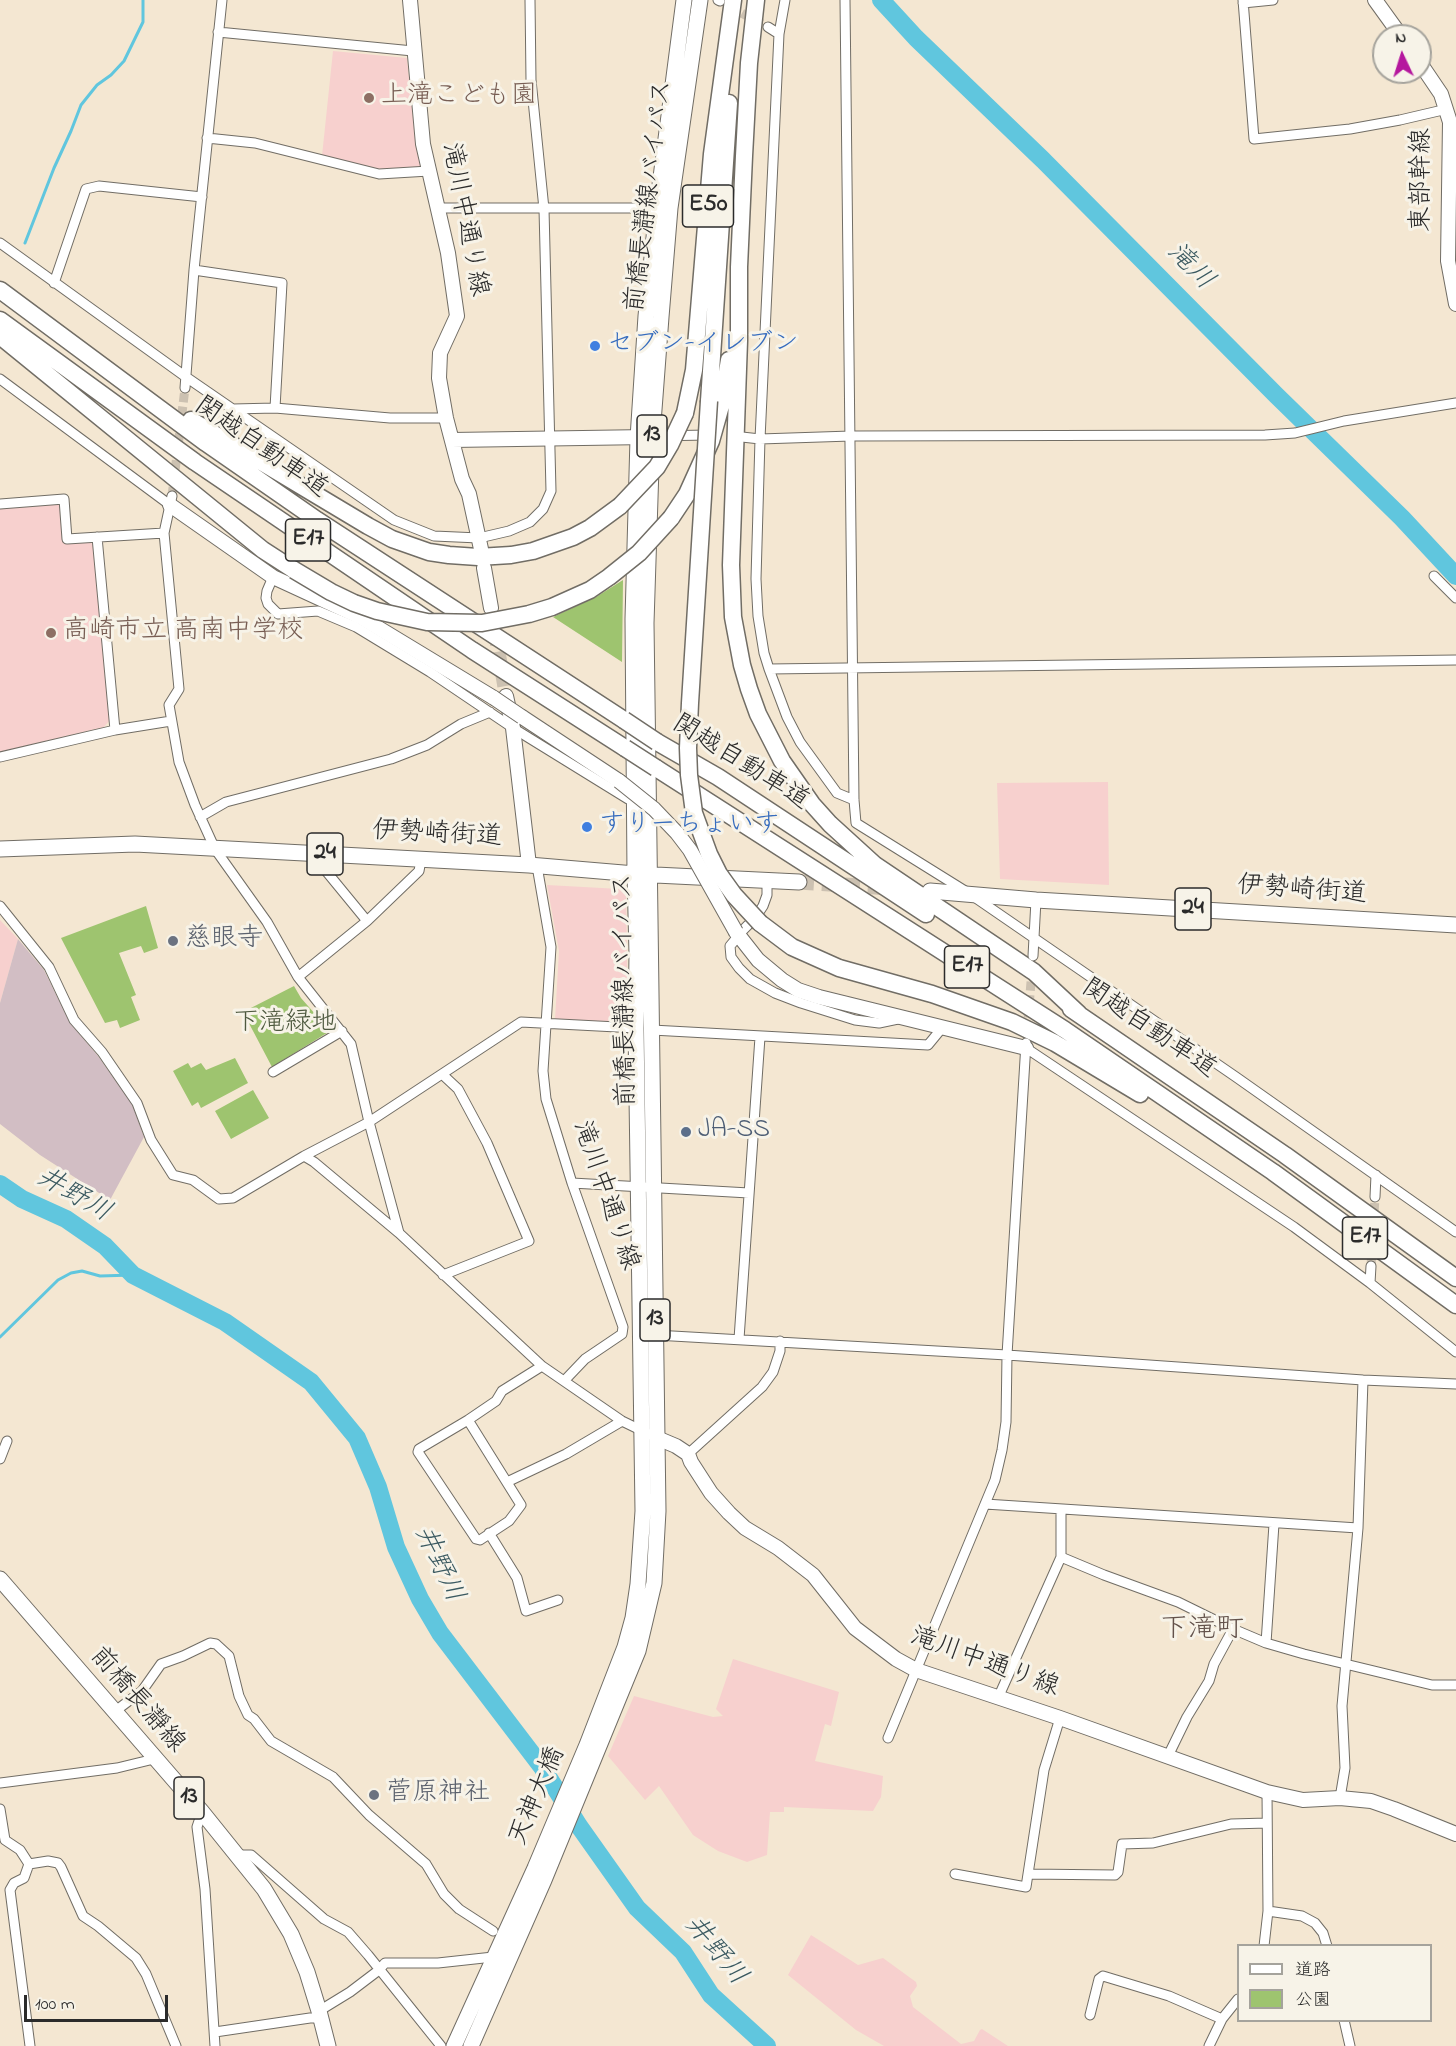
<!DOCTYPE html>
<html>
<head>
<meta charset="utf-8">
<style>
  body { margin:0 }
  #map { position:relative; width:1456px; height:2046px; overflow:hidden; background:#f4e7d2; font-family:"Indie Flower","Klee One",sans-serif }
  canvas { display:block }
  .legend { position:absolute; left:1237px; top:1944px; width:195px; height:78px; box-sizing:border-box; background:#f7f3e8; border:2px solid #a5a39c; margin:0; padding:8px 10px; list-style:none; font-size:18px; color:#2b2b2b }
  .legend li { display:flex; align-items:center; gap:12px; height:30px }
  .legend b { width:30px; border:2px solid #a5a39c }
  .north { position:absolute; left:1372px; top:24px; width:60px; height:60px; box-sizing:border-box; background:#f7f3e8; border:2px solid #a5a39c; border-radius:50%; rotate:356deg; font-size:16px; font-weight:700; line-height:24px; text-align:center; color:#2b2b2b }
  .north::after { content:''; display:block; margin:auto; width:21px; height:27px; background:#b5179e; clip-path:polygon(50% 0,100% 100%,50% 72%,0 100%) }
  .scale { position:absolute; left:24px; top:1995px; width:144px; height:27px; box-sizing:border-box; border:3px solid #2b2b2b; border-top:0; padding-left:8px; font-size:18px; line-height:21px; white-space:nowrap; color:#2b2b2b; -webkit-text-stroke:4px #f7f3e8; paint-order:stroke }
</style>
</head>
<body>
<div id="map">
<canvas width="1456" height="2046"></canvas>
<ul class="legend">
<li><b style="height:8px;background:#fff"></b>道路</li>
<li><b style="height:16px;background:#9ec46f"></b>公園</li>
</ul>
<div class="north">N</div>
<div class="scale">100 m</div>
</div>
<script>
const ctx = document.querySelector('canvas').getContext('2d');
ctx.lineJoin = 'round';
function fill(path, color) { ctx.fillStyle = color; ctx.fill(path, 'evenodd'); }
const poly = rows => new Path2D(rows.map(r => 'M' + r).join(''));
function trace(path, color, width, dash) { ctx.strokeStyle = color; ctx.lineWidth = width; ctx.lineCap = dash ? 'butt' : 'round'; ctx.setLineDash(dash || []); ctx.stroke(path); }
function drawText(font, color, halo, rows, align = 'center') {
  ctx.font = font + ' "Indie Flower","Klee One",sans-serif'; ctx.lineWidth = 6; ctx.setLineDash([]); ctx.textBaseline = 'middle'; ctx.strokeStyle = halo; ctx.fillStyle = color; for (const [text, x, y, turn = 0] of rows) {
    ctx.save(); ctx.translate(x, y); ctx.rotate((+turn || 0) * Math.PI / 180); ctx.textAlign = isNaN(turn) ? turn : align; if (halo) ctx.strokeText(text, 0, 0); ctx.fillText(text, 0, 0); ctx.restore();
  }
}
fill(poly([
  [333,51,407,58,415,137,421,169,380,171,322,156],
  [58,502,61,505,64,543,90,542,95,546,110,720,104,727,0,752,0,507],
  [1108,782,1109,885,1000,879,997,783],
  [547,885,620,889,626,894,628,1021,624,1025,555,1020,559,951],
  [0,920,18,939,0,1003],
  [733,1659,839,1692,831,1726,825,1724,815,1761,883,1776,881,1797,873,1811,784,1807,784,1812,770,1812,767,1855,747,1862,718,1851,693,1835,659,1786,645,1800,608,1756,634,1696,713,1717,723,1716,716,1709],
  [811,1935,858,1965,883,1958,916,1982,917,1986,910,1996,913,2007,961,2044,974,2041,980,2030,982,2029,1008,2046,884,2046,856,2030,788,1975]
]), '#f7d0ce');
fill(poly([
  [18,939,44,970,70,1023,98,1056,132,1104,144,1137,110,1200,40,1155,0,1124,0,1003]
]), '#d2bec4');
fill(poly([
  [623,580,622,662,553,617,596,597],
  [146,906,158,948,144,953,141,946,119,953,136,995,131,997,140,1020,120,1028,117,1020,105,1023,61,938],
  [294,986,301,998,330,1031,272,1067,243,1012],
  [235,1058,248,1083,201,1108,198,1102,192,1106,173,1071,188,1063,191,1068,201,1063,206,1070],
  [253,1090,269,1118,231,1139,215,1111]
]), '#9ec46f');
trace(poly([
  [25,243,54,168,71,131,81,105,97,85,111,75,124,61,143,22,143,0],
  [0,1337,58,1280,71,1273,82,1271,100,1276,133,1275]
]), '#60c6de', 3);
trace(poly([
  [881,0,916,38,1043,160,1276,395,1402,518,1456,576],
  [0,1184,22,1199,66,1219,105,1246,133,1275,225,1322,311,1382,357,1438,378,1487,396,1547,420,1599,440,1633,542,1767,579,1826,637,1908,683,1952,711,1995,767,2046]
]), '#60c6de', 18);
trace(poly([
  [730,7,768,27],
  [172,496,185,388],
  [1027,1031,1032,970],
  [1371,1266,1375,1197]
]), '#ccc1b1', 9, [9, 4.5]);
trace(poly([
  [495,631,506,696]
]), '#ccc1b1', 14, [14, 7]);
trace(poly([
  [799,882,889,888]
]), '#ccc1b1', 15, [15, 8]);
const street = poly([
  [718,0,720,1],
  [785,0,779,34,760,439,756,579,758,616,764,653,769,669,787,717,800,742,837,793,854,800],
  [845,0,854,800,856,823,970,894,1236,1077,1456,1232],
  [1243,0,1254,139,1350,129,1400,120,1447,109],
  [1243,3,1273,0],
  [768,27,779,34],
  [218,32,413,51],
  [207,138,255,143,379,174,429,171],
  [438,208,657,208],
  [0,243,186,377,394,520,434,536,479,538,509,531,530,522,543,509,551,491,544,209,531,80,530,0],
  [194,270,282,283,275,408],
  [54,283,86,189,99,186,202,197],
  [0,379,170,505],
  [185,388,194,270,222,0],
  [233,409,275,408,390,418,446,418],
  [652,436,709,435],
  [742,437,760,439,851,436,1265,435,1295,433,1344,421,1456,403],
  [172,496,164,533,179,689,169,705,179,762,195,805,215,849,267,922,298,977,351,1044,369,1122,399,1233,542,1366,622,1421,657,1438],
  [0,504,64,499,67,539,164,533],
  [97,537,115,730],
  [1434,576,1456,598],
  [273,577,267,591,266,598,268,604,278,614,318,611,356,627,430,672,513,728,628,799],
  [769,669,1456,660],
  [0,757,115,730,171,721],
  [200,817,226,802,391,759,427,745,461,724,490,712],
  [312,854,367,921],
  [537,866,551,947,543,1071,546,1099,572,1183,623,1327,622,1334,585,1359,564,1381],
  [0,906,49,967,74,1020,102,1052,137,1103,151,1140,173,1175,193,1180,219,1199,233,1198,304,1156,369,1122,521,1022,636,1028],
  [757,915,763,906,767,895,767,881],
  [742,931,748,925],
  [735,940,730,946,731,957,739,968,750,979,775,993,801,1003,855,1020,879,1023,898,1019],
  [1033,956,1036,900],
  [298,977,367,921,419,871,421,860],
  [652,1030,928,1045,942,1028],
  [1026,1048,1294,1227,1370,1283,1456,1352],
  [273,1072,342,1031],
  [443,1075,458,1089,487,1143,529,1241,443,1275],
  [304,1156,314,1162,399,1233],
  [572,1183,749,1193],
  [1375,1197,1376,1175],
  [1370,1283,1371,1266],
  [655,1335,1007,1355,1363,1380,1456,1384],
  [739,1339,760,1037],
  [468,1420,521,1505,509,1521,480,1540,476,1539,418,1452,419,1449,468,1420,496,1401,502,1391,542,1366],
  [688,1454,762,1387,773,1372,780,1351,780,1341],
  [0,1459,7,1441],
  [507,1482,566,1454,622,1421],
  [985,1504,1358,1528],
  [489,1533,517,1578,526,1611,558,1600],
  [1061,1557,1104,1575,1178,1602,1233,1629,1266,1643,1304,1654,1432,1685,1456,1685],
  [1266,1643,1274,1524],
  [998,1698,1061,1557,1061,1510],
  [114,1712,142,1691,161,1664,183,1656,210,1643,216,1644,229,1656,239,1696,248,1715,254,1719,271,1741,333,1777,369,1815,426,1864,444,1894,459,1909,493,1931],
  [888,1738,995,1480,1002,1450,1006,1422,1007,1355,1026,1043],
  [1168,1756,1187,1717,1209,1681,1214,1664,1233,1629],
  [0,1783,117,1768,154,1759],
  [1340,1798,1345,1768,1342,1706,1358,1528,1363,1380],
  [0,1809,5,1840,20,1850,29,1864,24,1878,14,1883,10,1890,30,2046],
  [202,1812,197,1827,205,1889,215,2046],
  [236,1855,251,1855,324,1919,348,1932,368,1955,441,2046],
  [29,1864,48,1861,58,1863,61,1867,83,1916,98,1926,136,1958,146,1974,176,2046],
  [955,1874,1026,1887,1044,1770,1060,1718],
  [1028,1874,1115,1875,1118,1872,1122,1844,1153,1843,1231,1824,1267,1823],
  [1268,1911,1302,1916,1315,1923,1323,1933,1327,1946],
  [1264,1946,1268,1911,1267,1792],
  [319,2011,350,1992,379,1970,385,1963,438,1963,493,1957],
  [1090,2015,1099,1979,1103,1976,1169,1996,1222,2019],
  [1344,2020,1350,2046],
  [215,2032,310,2018,321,2018],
  [1209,2046,1222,2019,1238,1999]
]);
const secondary = poly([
  [410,0,423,144,448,253,457,316,440,353,439,378,446,418,462,479,469,494,481,549],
  [1375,0,1401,36],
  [1420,63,1441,94,1450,122,1448,261,1456,304],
  [452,440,648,437],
  [170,505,273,577,362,618,494,698],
  [484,568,491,608],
  [506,696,513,728,529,865],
  [522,717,619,781],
  [736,932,758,960,782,980,798,990,819,997,1026,1048],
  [657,1438,676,1446,688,1454,691,1462,711,1493,729,1513,745,1528,778,1548,813,1575,855,1628,896,1659,916,1670,1060,1718,1267,1792,1303,1800,1340,1798,1371,1801,1394,1809,1456,1834]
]);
const primary = poly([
  [0,849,135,844,529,865,635,874,799,882],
  [930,891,1036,900,1456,925],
  [0,1579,202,1812,264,1889,291,1934,307,1972,319,2011,328,2046],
  [454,2046,535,1868,587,1745,625,1647,633,1618,638,1584,643,1511,636,1028,637,954,635,874,633,619,638,438,646,316,657,208,684,0],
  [471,2046,544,1880,638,1651,654,1583,658,1511,657,1438,646,623,652,436,661,317,670,208,700,0]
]);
const highway = poly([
  [756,0,749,63,744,156,739,267,739,341,731,565,733,617,742,665,749,689,758,714,782,761,812,804,830,824,875,865,1034,972,1079,1014],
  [0,290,206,443,317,520,624,720],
  [0,320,195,462,472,650,625,748],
  [0,336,263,550,294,570],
  [709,401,729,103],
  [685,413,694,370,712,154,733,0],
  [191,420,368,526,392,539,429,552,449,555,478,557,511,555,533,551,573,537,590,528,620,506],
  [671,518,687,494,711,441,722,402,729,360],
  [657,742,718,777,926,914],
  [656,768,1065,1030,1273,1172,1456,1305],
  [760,923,792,947,839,968,932,994,1012,1022,1055,1043,1140,1094],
  [1071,1009,1285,1155,1456,1278]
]);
trace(street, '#716d65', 11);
trace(secondary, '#716d65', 16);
trace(primary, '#716d65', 17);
trace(highway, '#716d65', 19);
trace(street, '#fff', 9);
trace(secondary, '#fff', 14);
trace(primary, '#fff', 15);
trace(highway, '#fff', 16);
const secondaryBridge = poly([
  [494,698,522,717],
  [619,781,654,809,677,833,690,850,736,932]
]);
const highwayBridge = poly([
  [709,401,690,703,688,748,689,775,694,813,709,854,719,874,734,895,760,923],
  [620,506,657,467,670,445,685,413],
  [294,570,331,592,354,603,377,611,427,622,482,623,529,614,552,607,590,590,609,577,639,553,671,518],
  [624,720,657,742],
  [625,748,656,768]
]);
trace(secondaryBridge, '#716d65', 16, []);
trace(highwayBridge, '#716d65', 19, []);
trace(secondaryBridge, '#fff', 14);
trace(highwayBridge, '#fff', 16);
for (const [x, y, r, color] of [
  [369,98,6,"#8d6e63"],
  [595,346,6,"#3f7fe0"],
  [51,633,6,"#8d6e63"],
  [587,827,6,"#3f7fe0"],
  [173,941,6,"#6b7280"],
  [686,1132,6,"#5c6f8a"],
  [374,1795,6,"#6b7280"]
]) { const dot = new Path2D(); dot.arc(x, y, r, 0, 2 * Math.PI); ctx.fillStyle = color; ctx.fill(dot); trace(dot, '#f7f3e8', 2); }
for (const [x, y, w] of [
  [708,206,51],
  [652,436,30],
  [308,540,45],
  [325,854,36],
  [1193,909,36],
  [967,967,45],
  [1365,1238,45],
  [655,1320,30],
  [189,1798,30]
]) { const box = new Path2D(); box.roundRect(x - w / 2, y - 21, w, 42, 4.5); ctx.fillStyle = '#f7f3e8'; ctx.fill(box); trace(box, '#2b2b2b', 1.5); }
drawText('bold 24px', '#2b2b2b', null, [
  ["E50",708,206],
  ["13",652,436],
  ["E17",308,540],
  ["24",325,854],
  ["24",1193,909],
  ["E17",967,967],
  ["E17",1365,1238],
  ["13",655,1320],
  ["13",189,1798]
]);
drawText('26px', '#785e54', '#f7f3e8', [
  ["上滝こども園",381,98],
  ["高崎市立 高南中学校",63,633]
], 'left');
drawText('26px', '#2b2b2b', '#f7f3e8', [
  ["東部幹線",1424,180,-90],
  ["前橋長瀞線バイパス",651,196,-83],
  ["滝川中通り線",463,220,79],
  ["関越自動車道",260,449,35],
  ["関越自動車道",740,764,32],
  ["伊勢崎街道",437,836,3],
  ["伊勢崎街道",1302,892,4],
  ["前橋長瀞線バイパス",627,990,-91],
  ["関越自動車道",1148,1030,34],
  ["滝川中通り線",604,1196,71],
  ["滝川中通り線",984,1664,20],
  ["前橋長瀞線",136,1701,49],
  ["天神大橋",539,1797,-67]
]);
drawText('26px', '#366cbe', '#f7f3e8', [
  ["セブン-イレブン",607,346],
  ["すりーちょいす",599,827]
], 'left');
drawText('26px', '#5b616d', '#f7f3e8', [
  ["慈眼寺",185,941],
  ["菅原神社",386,1795]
], 'left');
drawText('26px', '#4e593f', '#f7f3e8', [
  ["下滝緑地",285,1025]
]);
drawText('26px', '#4e5e75', '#f7f3e8', [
  ["JA-SS",698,1132]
], 'left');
drawText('italic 27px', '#3b5a61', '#f7f3e8', [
  ["滝川",1189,268,45],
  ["井野川",73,1197,30],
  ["井野川",437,1565,65],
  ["井野川",714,1952,50]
]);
drawText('28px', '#63524b', '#f7f3e8', [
  ["下滝町",1202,1631]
]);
</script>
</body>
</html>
